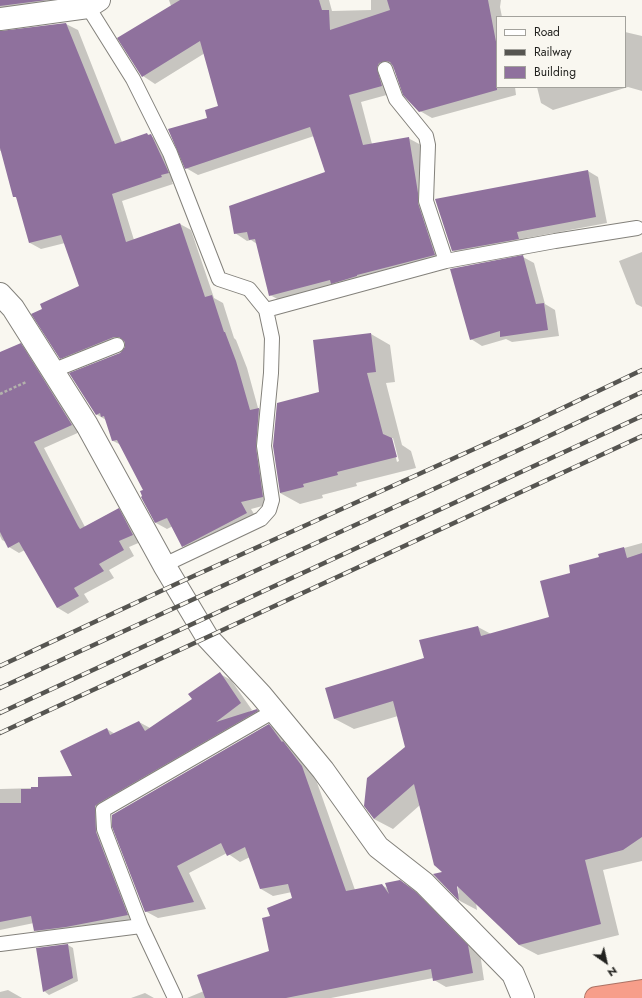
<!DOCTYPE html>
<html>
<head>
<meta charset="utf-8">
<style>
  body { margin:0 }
  #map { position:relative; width:642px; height:998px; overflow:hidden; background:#f9f7f0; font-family:Jost,sans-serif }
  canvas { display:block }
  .legend { position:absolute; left:496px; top:16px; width:130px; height:72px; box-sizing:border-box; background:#f9f7f0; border:1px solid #a3a29c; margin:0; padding:5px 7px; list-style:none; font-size:12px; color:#22221f }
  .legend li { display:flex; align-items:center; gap:8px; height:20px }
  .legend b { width:20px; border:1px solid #a3a29c }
  .north { position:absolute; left:586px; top:942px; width:40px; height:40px; -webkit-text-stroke:3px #f9f7f0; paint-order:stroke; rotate:146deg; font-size:11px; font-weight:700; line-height:16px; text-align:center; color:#22221f }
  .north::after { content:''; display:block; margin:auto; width:14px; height:18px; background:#22221f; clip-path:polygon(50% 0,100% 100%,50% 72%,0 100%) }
</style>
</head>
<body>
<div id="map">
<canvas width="642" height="998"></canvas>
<ul class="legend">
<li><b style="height:5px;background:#fff"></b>Road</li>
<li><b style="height:5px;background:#565551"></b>Railway</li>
<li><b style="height:11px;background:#8f719d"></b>Building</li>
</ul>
<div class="north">N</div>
</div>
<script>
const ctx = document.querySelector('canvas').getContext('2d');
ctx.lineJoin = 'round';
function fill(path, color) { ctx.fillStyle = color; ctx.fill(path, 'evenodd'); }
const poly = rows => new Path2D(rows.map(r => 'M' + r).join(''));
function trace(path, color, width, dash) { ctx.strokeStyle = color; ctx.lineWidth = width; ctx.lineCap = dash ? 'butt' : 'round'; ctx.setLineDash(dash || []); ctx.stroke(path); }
fill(poly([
  [0,0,66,0,0,20],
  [169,0,329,0,332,11,371,10,371,0,501,0,500,7,502,17,497,17,497,87,515,87,516,95,432,118,420,111,395,69,391,70,394,93,361,102,372,144,408,138,421,145,430,201,447,262,283,302,270,295,257,244,251,240,247,241,235,233,327,173,314,136,198,175,186,168,209,118,219,107,205,53,155,84,143,76,171,6],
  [66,24,78,30,122,142,147,134,162,142,179,180,172,182,173,184,122,201,134,240,180,224,191,230,214,298,223,303,234,338,236,340,247,368,258,408,270,415,266,454,274,503,251,509,257,519,194,553,183,546,173,526,167,529,156,523,142,497,144,491,121,445,113,441,106,420,96,414,121,354,126,347,126,343,72,364,61,358,44,309,80,286,65,243,41,249,30,243,17,198,14,196,2,150,0,151,0,32],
  [625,32,642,36,642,91,628,87,553,110,541,103,537,87,625,87],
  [588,171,598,177,607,223,527,238,529,245,463,257,453,251],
  [642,252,642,307,636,304,619,261],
  [523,257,534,263,545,304,555,310,559,336,512,342,506,339,482,346,471,339],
  [371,334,390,345,395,382,386,383,402,445,411,451,416,468,356,483,357,486,322,495,323,498,300,504,280,493,320,393],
  [391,438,393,438,399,461,397,462],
  [21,345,31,351,82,431,44,448,85,527,118,509,129,515,143,541,129,547,134,556,109,570,114,578,84,594,89,602,68,614,58,608,25,550,19,553,9,547,6,542,2,540,0,536,0,353],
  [642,543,642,861,603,870,619,935,538,955,519,945,476,903,477,910,460,901,435,875,444,873,420,805,393,829,374,819,406,747,398,716,354,729,335,719,326,689,425,659,421,641,478,627,491,634,551,618,572,573,600,558,599,555],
  [457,881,459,894,457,891],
  [220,674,231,680,252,710,247,713,257,710,268,717,110,809,105,817,138,921,46,937,35,930,34,923,0,930,0,789,39,788,73,777,107,729,115,734,139,722,150,728,193,700],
  [269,725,281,732,314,774,355,890,382,885,388,889,400,881,412,888,428,901,480,953,484,980,446,987,434,980,433,978,331,998,187,998,204,991,270,952,271,917,294,898,292,892,273,896,261,889,250,857,240,862,227,853,189,873,206,909,158,918,145,911],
  [68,945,73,948,78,981,49,995,44,991],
  [8,990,22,998,0,998,0,992],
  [145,993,154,998,131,998]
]), '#0003');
fill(poly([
  [0,0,47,0,0,6],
  [180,0,319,0,322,10,329,10,330,30,390,10,387,0,488,0,497,47,497,90,419,112,403,95,393,66,390,62,386,61,379,63,377,68,382,86,349,95,363,145,409,137,418,193,418,203,435,255,357,275,357,276,331,284,330,280,269,296,255,239,249,240,247,232,234,234,229,206,325,172,310,127,185,169,168,129,207,118,205,110,218,106,200,41,142,77,117,38],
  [66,23,115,144,147,133,148,135,151,134,169,173,161,175,162,177,112,194,126,242,180,223,205,297,212,295,224,332,225,332,236,361,250,410,259,408,256,447,263,497,241,502,247,513,182,547,167,518,155,523,141,497,142,496,140,491,143,490,117,440,112,441,104,416,101,417,100,413,96,415,69,373,120,353,125,347,125,342,119,337,114,337,60,359,31,314,42,309,40,304,79,286,61,235,29,243,16,197,13,197,0,148,0,31],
  [588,170,596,217,517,232,519,239,452,251,435,199],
  [523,255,536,304,544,303,548,330,500,337,500,331,470,340,450,269],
  [371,333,376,372,367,373,383,434,392,438,397,457,337,472,338,475,303,484,304,487,280,493,273,446,277,403,319,392,313,340],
  [21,343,72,425,34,442,78,526,80,529,119,508,133,535,119,541,124,550,99,564,104,571,74,588,79,596,57,608,19,542,8,548,0,532,0,352],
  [624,547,627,558,642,553,642,837,623,850,585,860,601,924,519,945,457,886,459,901,433,874,442,872,434,865,414,784,374,819,364,806,367,778,405,747,393,701,334,719,325,688,424,658,419,640,478,626,481,636,549,617,540,581,570,573,569,565,599,557,598,554],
  [220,672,241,703,216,722,257,709,258,711,99,803,95,806,96,832,128,915,66,927,34,931,31,916,0,922,0,803,21,803,21,789,31,789,31,787,38,787,38,777,72,776,60,751,107,728,110,735,139,721,145,731,192,699,188,694],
  [269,724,282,742,283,741,302,766,346,891,382,884,389,894,385,883,400,880,416,892,468,945,473,973,433,981,431,969,286,998,205,998,197,975,269,951,262,918,270,916,267,908,292,898,288,884,260,889,245,847,227,856,221,843,177,866,194,902,145,912,112,827,112,815],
  [68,944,73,978,43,992,36,948]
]), '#8f719d');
const lane = poly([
  [88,7,133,79,170,153,219,279,249,289,266,310,272,338,271,373,264,446,272,500,269,510,261,519,164,565],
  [385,69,396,99,426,136,428,145,426,201,446,261],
  [266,310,446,261,555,241,637,228],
  [52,371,117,345],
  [0,944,141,926],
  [175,998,141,926,104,829,103,810,274,711]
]);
const street = poly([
  [0,19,88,7,99,0],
  [0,294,13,308,87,425,164,565,207,637,261,695,323,770,378,847,424,883,513,974,523,998]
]);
const highway = poly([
  [596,998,642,991]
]);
trace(lane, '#83817b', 16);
trace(street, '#83817b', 24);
trace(highway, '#ac7365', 24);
trace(poly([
  [0,394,26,382]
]), '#b3b2ac', 2.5, [3, 2]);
trace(lane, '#fff', 14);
trace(street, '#fff', 22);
trace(highway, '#f79e8a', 22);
const rail = poly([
  [0,666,176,584,525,426,642,370],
  [0,688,534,443,642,392],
  [0,713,642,416],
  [0,733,642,436]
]);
trace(rail, '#565551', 4.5);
trace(rail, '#f9f7f0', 3, [9]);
</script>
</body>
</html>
